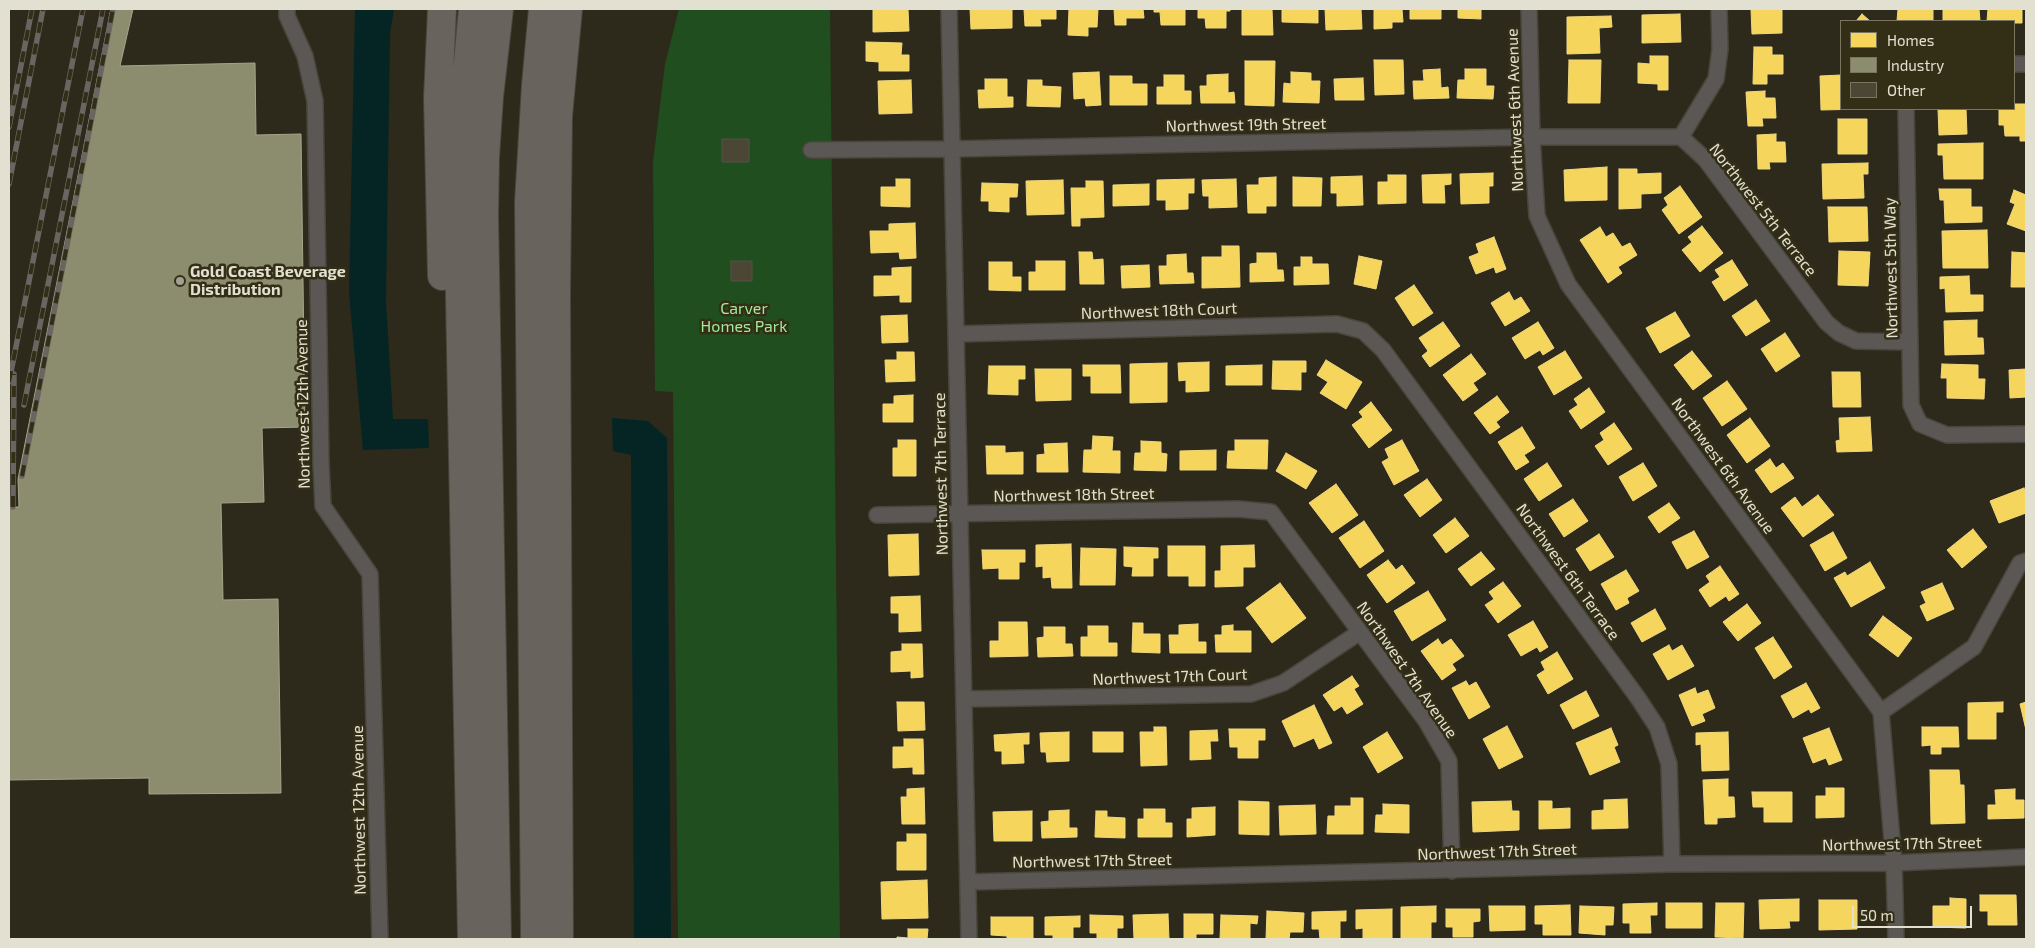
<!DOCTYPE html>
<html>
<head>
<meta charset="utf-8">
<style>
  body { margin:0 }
  #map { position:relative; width:2035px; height:948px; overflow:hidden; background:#2d2a1c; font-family:"Exo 2",sans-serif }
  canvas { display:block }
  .frame { position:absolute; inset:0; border:10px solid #e2e0d1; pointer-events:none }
  .legend { position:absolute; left:1840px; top:20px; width:175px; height:90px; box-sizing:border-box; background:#332e16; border:1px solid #797561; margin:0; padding:6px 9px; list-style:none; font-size:15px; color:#e2e0d1 }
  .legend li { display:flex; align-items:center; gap:10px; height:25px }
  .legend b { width:25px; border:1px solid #797561 }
  .scale { position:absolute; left:1852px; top:906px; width:120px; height:22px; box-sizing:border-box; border:2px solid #e2e0d1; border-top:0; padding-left:6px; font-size:15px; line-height:18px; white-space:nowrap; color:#e2e0d1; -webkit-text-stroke:4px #332e16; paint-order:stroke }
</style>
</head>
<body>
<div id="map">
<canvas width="2035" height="948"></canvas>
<div class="frame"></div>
<ul class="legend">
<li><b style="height:14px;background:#f6d55c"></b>Homes</li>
<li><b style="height:14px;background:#8c8c6e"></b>Industry</li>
<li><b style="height:14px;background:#4b4734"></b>Other</li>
</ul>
<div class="scale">50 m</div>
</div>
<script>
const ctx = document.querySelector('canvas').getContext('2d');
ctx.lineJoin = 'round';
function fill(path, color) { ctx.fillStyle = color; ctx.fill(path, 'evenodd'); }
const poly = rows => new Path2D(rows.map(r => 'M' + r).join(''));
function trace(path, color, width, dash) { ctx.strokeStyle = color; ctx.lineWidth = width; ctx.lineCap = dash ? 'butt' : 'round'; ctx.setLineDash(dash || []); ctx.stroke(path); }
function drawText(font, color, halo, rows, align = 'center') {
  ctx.font = font + ' "Exo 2",sans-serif'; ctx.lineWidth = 5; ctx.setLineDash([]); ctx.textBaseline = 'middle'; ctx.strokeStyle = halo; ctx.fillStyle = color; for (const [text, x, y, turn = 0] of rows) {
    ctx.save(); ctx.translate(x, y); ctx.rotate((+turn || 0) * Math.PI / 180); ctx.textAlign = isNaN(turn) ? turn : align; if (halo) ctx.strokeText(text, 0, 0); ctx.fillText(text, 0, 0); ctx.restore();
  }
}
fill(poly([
  [679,9,830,9,840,939,678,939,673,392,655,391,653,162,665,64]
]), '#204e1e');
fill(poly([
  [355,9,394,9,390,34,386,302,393,419,428,419,429,448,363,450,349,292],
  [612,418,648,421,667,438,671,939,634,939,631,455,613,451]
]), '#042524');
const homes = poly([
  [873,9,908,9,909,31,873,32,873,9],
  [970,9,1012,9,1012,28,971,29,970,9],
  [1024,9,1056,9,1056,19,1040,19,1041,26,1025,26,1024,9],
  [1069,9,1098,9,1097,27,1088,27,1088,36,1068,35,1069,9],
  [1114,9,1143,9,1144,18,1126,18,1126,25,1115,25,1114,9],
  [1154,9,1185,9,1185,25,1161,25,1160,12,1154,12,1154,9],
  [1198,9,1230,9,1230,11,1226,11,1226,28,1206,28,1205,18,1198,18,1198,9],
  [1242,9,1272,9,1273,35,1242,35,1242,9],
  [1282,9,1318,9,1318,23,1282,22,1282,9],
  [1325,9,1361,9,1362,29,1326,30,1325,9],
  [1374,9,1402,9,1403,22,1392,22,1392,28,1374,29,1374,9],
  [1410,9,1441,9,1441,19,1410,19,1410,9],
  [1458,9,1481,9,1481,19,1458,18,1458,9],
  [1751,9,1782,10,1782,33,1752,34,1751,9],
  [1898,9,1933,9,1933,21,1897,21,1898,9],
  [1943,9,1979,9,1980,21,1943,21,1943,9],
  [1988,9,2022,9,2022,23,2014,23,2014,21,1987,21,1988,9],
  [1680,14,1681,42,1642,43,1642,15,1680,14],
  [1862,14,1870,21,1856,21,1862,14],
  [1611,16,1612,27,1599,28,1600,53,1567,54,1567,17,1611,16],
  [866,42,902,43,901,55,909,55,909,71,879,71,879,62,866,61,866,42],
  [1754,47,1772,47,1772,55,1783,55,1783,74,1767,74,1767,84,1753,84,1754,47],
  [1650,56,1668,56,1668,90,1658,90,1658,84,1638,83,1638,63,1650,64,1650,56],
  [1374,60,1403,60,1404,94,1375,95,1374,60],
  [1569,60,1601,60,1600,103,1568,103,1569,60],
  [1245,61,1275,61,1274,106,1245,105,1245,61],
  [1440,69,1441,88,1448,87,1449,98,1414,99,1413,81,1424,81,1423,70,1440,69],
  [1465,69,1486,69,1486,86,1494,86,1493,99,1457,98,1458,80,1465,80,1465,69],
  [1099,72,1101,105,1086,106,1085,98,1074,99,1073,73,1099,72],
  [1291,72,1311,73,1311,81,1320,81,1319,103,1283,102,1284,83,1291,84,1291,72],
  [1228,74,1228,93,1234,92,1235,103,1201,103,1200,86,1207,86,1207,75,1228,74],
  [1164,75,1184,75,1184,91,1191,91,1191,104,1157,104,1157,87,1164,87,1164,75],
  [1841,75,1841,109,1863,109,1821,110,1820,76,1841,75],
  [1110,76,1132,76,1132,84,1147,84,1147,105,1110,105,1110,76],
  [1363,78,1364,100,1335,100,1334,79,1363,78],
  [985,79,1007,79,1007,97,1013,97,1013,107,979,108,978,90,985,90,985,79],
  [911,80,912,113,879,114,878,81,911,80],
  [1028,80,1042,80,1042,86,1061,87,1060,107,1027,106,1028,80],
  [1765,91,1765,98,1775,98,1776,118,1762,118,1763,126,1748,126,1746,92,1765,91],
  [2014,104,2026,104,2026,141,2020,141,2020,136,2005,136,2004,125,1999,125,1999,109,2014,109,2014,104],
  [1938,109,1966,109,1967,134,1939,135,1938,109],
  [1838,119,1867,119,1867,154,1838,154,1838,119],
  [1776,134,1776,142,1785,142,1786,162,1769,162,1770,169,1758,169,1757,135,1776,134],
  [1983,143,1983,179,1944,179,1943,155,1938,155,1938,144,1983,143],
  [1868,163,1868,174,1863,174,1864,198,1823,199,1822,164,1868,163],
  [1607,167,1607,200,1565,201,1564,170,1607,167],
  [1619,169,1637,169,1637,174,1661,173,1661,193,1641,194,1641,208,1619,209,1619,169],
  [1493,173,1493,186,1489,186,1489,203,1461,204,1460,174,1493,173],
  [1451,174,1451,184,1444,185,1445,203,1423,203,1422,175,1451,174],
  [1388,175,1406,175,1406,203,1378,204,1378,182,1388,182,1388,175],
  [1362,176,1363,205,1337,206,1337,193,1331,193,1331,177,1362,176],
  [1276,177,1276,206,1266,206,1266,213,1248,213,1247,185,1259,185,1259,178,1276,177],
  [1293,177,1322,178,1321,206,1293,206,1293,177],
  [896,179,910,179,910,207,881,206,881,187,896,187,896,179],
  [1194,179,1194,193,1188,193,1188,209,1166,210,1166,200,1157,200,1157,180,1194,179],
  [1236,179,1237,207,1209,208,1209,196,1203,196,1202,180,1236,179],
  [1063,180,1064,214,1027,215,1026,181,1063,180],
  [1086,181,1103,181,1104,217,1080,218,1080,226,1072,226,1071,188,1086,188,1086,181],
  [982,183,1018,184,1017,197,1009,197,1009,212,989,211,989,201,981,201,982,183],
  [1149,184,1149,205,1113,206,1113,185,1149,184],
  [1680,186,1702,217,1679,234,1662,210,1668,205,1664,198,1680,186],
  [1939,189,1971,189,1971,207,1982,207,1982,222,1945,223,1944,200,1940,200,1939,189],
  [2014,190,2026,195,2026,231,2007,224,2015,204,2010,202,2014,190],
  [1828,207,1867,207,1868,241,1829,242,1828,207],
  [915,223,916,258,900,259,899,252,871,253,870,231,889,231,889,224,915,223],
  [1702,226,1723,253,1700,272,1682,250,1692,242,1688,237,1702,226],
  [1600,227,1606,237,1613,233,1622,247,1630,243,1637,255,1618,267,1622,273,1608,283,1580,240,1600,227],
  [1987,230,1988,268,1943,268,1942,231,1987,230],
  [1494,237,1506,269,1496,273,1494,267,1476,274,1469,257,1479,253,1476,244,1494,237],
  [1222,246,1239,246,1240,287,1202,288,1202,257,1222,257,1222,246],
  [1839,251,1870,252,1868,286,1838,285,1839,251],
  [1079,252,1092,252,1093,260,1103,259,1104,284,1080,284,1079,252],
  [2012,252,2026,253,2026,287,2011,287,2012,252],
  [1257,253,1276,253,1277,270,1283,270,1284,281,1250,282,1250,264,1257,263,1257,253],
  [1186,254,1187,273,1193,273,1194,283,1160,284,1159,266,1167,266,1167,255,1186,254],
  [1359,256,1382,261,1376,289,1354,284,1359,256],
  [1301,257,1312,257,1312,264,1328,264,1329,284,1294,285,1294,267,1301,267,1301,257],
  [1732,260,1748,285,1724,301,1712,282,1720,277,1715,270,1732,260],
  [1036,261,1065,261,1065,290,1029,290,1029,272,1036,272,1036,261],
  [989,262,1012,262,1012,277,1021,277,1021,291,989,290,989,262],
  [1149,265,1150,287,1122,288,1121,266,1149,265],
  [911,267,911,302,900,302,900,295,874,296,874,276,892,276,892,268,911,267],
  [1969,276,1970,295,1983,295,1983,311,1946,312,1945,288,1940,289,1940,277,1969,276],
  [1414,285,1433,313,1413,326,1395,298,1414,285],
  [1509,292,1514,301,1521,297,1530,311,1505,326,1491,303,1509,292],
  [1756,300,1770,321,1746,336,1732,316,1756,300],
  [1675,312,1690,336,1660,353,1646,328,1675,312],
  [907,315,908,342,882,343,881,316,907,315],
  [1977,320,1977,338,1983,338,1984,354,1945,355,1944,321,1977,320],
  [1443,322,1460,346,1430,367,1422,356,1428,351,1419,338,1443,322],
  [1538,322,1554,348,1543,355,1540,350,1525,359,1512,338,1538,322],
  [1785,333,1800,356,1776,372,1761,349,1785,333],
  [1565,351,1582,378,1554,395,1538,367,1565,351],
  [1692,351,1712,376,1693,390,1674,365,1692,351],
  [897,352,914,352,915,381,886,382,885,360,897,360,897,352],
  [1471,354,1486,374,1473,383,1478,390,1463,401,1443,375,1471,354],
  [1326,360,1362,382,1346,409,1320,393,1328,382,1317,375,1326,360],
  [1273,361,1306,361,1306,372,1301,372,1301,390,1272,389,1273,361],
  [1209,362,1209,391,1186,392,1186,380,1179,381,1178,363,1209,362],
  [1167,363,1167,402,1130,403,1130,364,1167,363],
  [1942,364,1978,365,1978,379,1985,379,1984,399,1947,398,1947,378,1941,378,1942,364],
  [1083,365,1120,365,1121,393,1091,393,1091,376,1083,376,1083,365],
  [1262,365,1262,385,1226,385,1226,366,1262,365],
  [989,366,1025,366,1025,379,1018,379,1018,395,988,394,989,366],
  [1035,369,1071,369,1071,400,1036,401,1035,369],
  [2026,369,2026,397,2010,398,2009,370,2026,369],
  [1832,372,1860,372,1861,407,1833,407,1832,372],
  [1727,381,1747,409,1722,426,1703,398,1727,381],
  [1589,388,1605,412,1581,429,1569,411,1578,405,1574,399,1589,388],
  [913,395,913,422,883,422,883,404,894,404,894,396,913,395],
  [1497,396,1509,412,1496,422,1500,427,1490,434,1474,413,1497,396],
  [1371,402,1392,430,1369,448,1352,425,1363,417,1359,412,1371,402],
  [1870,417,1872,451,1837,452,1836,441,1840,440,1839,418,1870,417],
  [1750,418,1770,446,1747,463,1727,435,1750,418],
  [1614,423,1632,449,1608,465,1595,446,1604,440,1600,433,1614,423],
  [1522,427,1535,448,1524,455,1529,462,1516,470,1498,442,1522,427],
  [1093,436,1113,437,1112,451,1120,451,1120,473,1083,472,1084,450,1092,450,1093,436],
  [898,440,916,440,916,476,893,476,893,448,898,448,898,440],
  [1235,440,1268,440,1267,469,1227,468,1228,451,1235,451,1235,440],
  [1402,440,1419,471,1394,485,1382,462,1389,458,1385,449,1402,440],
  [1141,441,1161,442,1161,453,1167,454,1166,471,1134,470,1135,453,1141,453,1141,441],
  [1067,443,1068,472,1037,472,1037,455,1045,454,1044,444,1067,443],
  [986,446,1005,446,1005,453,1023,452,1023,474,987,474,986,446],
  [1216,450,1216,470,1180,470,1180,451,1216,450],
  [1286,453,1317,471,1306,489,1276,471,1286,453],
  [1770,459,1776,468,1783,463,1794,478,1771,493,1755,470,1770,459],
  [1547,463,1562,486,1539,501,1524,479,1547,463],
  [1643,463,1657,486,1633,501,1619,477,1643,463],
  [1427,479,1442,500,1420,517,1404,495,1427,479],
  [1336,484,1358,515,1332,533,1309,503,1336,484],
  [2024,488,2026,493,2026,513,1999,523,1990,501,2024,488],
  [1818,495,1834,515,1803,537,1781,508,1795,497,1802,507,1818,495],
  [1573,499,1588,521,1564,537,1549,514,1573,499],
  [1669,503,1680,518,1659,533,1648,517,1669,503],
  [1455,518,1469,536,1446,553,1433,535,1455,518],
  [1364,521,1384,551,1360,568,1339,538,1364,521],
  [1973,529,1987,547,1962,568,1947,550,1973,529],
  [1694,531,1709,557,1687,569,1672,542,1694,531],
  [1833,532,1847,558,1825,571,1810,545,1833,532],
  [918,534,919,575,889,576,888,535,918,534],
  [1599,534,1614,557,1590,571,1576,549,1599,534],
  [1071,544,1072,588,1052,588,1051,577,1043,578,1043,566,1036,567,1036,545,1071,544],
  [1254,545,1255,567,1243,567,1243,586,1215,587,1215,571,1221,571,1221,546,1254,545],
  [1168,546,1205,546,1205,586,1189,586,1189,576,1168,576,1168,546],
  [1124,547,1158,548,1158,558,1153,558,1153,576,1132,576,1133,567,1124,566,1124,547],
  [1081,548,1116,549,1115,585,1080,585,1081,548],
  [982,550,1025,550,1025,562,1019,562,1019,579,999,579,999,568,983,569,982,550],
  [1481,552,1495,569,1471,586,1458,569,1481,552],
  [1388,560,1396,570,1402,565,1415,583,1387,603,1367,575,1388,560],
  [1870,562,1885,588,1851,607,1834,578,1845,572,1847,576,1870,562],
  [1720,566,1739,594,1729,601,1726,596,1710,607,1699,590,1710,582,1706,576,1720,566],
  [1626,570,1639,591,1627,598,1629,603,1616,610,1601,584,1626,570],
  [1503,582,1521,606,1498,623,1485,605,1494,599,1489,592,1503,582],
  [1280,583,1306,618,1272,643,1246,608,1280,583],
  [1942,583,1954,609,1927,621,1920,606,1926,603,1921,592,1942,583],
  [1428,591,1446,620,1412,641,1394,611,1428,591],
  [920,596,921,631,899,632,899,613,891,613,891,597,920,596],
  [1747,604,1761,623,1738,641,1723,622,1747,604],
  [1655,609,1666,629,1642,642,1631,623,1655,609],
  [1883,616,1912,638,1898,657,1869,635,1883,616],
  [1533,621,1548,647,1540,652,1537,647,1521,656,1508,635,1533,621],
  [999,622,1027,622,1028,656,990,657,990,641,999,641,999,622],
  [1133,623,1143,623,1143,634,1160,634,1160,653,1132,652,1133,623],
  [1198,624,1198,642,1206,642,1206,653,1170,653,1169,635,1179,635,1179,625,1198,624],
  [1233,625,1233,631,1251,631,1251,652,1216,652,1215,635,1222,635,1222,626,1233,625],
  [1088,626,1108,626,1108,643,1117,643,1117,656,1081,656,1081,637,1088,637,1088,626],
  [1044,627,1065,627,1065,644,1072,644,1073,656,1038,657,1037,638,1044,637,1044,627],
  [1773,637,1792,667,1774,679,1755,648,1773,637],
  [1438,639,1442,645,1451,639,1464,656,1452,664,1456,670,1442,680,1421,651,1438,639],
  [902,644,922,644,923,677,911,678,911,671,891,672,891,652,902,651,902,644],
  [1669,645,1672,651,1682,645,1694,666,1668,680,1653,654,1669,645],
  [1557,652,1573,679,1548,694,1537,675,1545,670,1541,662,1557,652],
  [1352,676,1359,686,1354,689,1363,704,1347,714,1342,706,1334,711,1323,695,1352,676],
  [1466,681,1469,686,1476,682,1490,707,1469,719,1452,688,1466,681],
  [1806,683,1820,708,1811,713,1809,709,1793,718,1781,696,1806,683],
  [1695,688,1697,694,1708,690,1715,708,1702,714,1705,721,1692,726,1679,695,1695,688],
  [1586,691,1599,716,1573,729,1560,705,1586,691],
  [897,702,924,702,925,730,898,731,897,702],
  [2003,702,2003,712,1996,712,1996,739,1968,739,1968,703,2003,702],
  [2026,702,2026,730,2020,704,2026,702],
  [1314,705,1332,743,1319,749,1314,738,1294,747,1282,721,1314,705],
  [1507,726,1523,757,1499,769,1483,739,1507,726],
  [1154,727,1166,727,1167,765,1141,766,1140,732,1154,732,1154,727],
  [1922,727,1958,727,1959,747,1941,747,1941,754,1931,754,1931,745,1922,746,1922,727],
  [1611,728,1618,745,1614,747,1620,762,1590,775,1576,743,1611,728],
  [1829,728,1842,760,1829,765,1826,758,1813,763,1803,738,1829,728],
  [1229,729,1265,729,1265,740,1258,740,1258,758,1238,758,1238,747,1230,747,1229,729],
  [1217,730,1218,741,1210,741,1211,759,1190,760,1190,731,1217,730],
  [1069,732,1069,761,1047,762,1046,752,1041,752,1040,733,1069,732],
  [1093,732,1123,732,1123,752,1093,752,1093,732],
  [1387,732,1403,758,1378,773,1363,747,1387,732],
  [1728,732,1729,770,1702,771,1701,744,1696,745,1696,733,1728,732],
  [1029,733,1029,744,1023,744,1024,763,1002,764,1002,751,995,751,994,735,1029,733],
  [904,739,923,739,924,774,913,774,913,767,893,768,893,747,904,747,904,739],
  [1930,770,1959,770,1960,785,1964,785,1965,823,1931,824,1930,770],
  [1728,779,1728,797,1734,797,1735,817,1717,818,1717,824,1705,824,1703,780,1728,779],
  [924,788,925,824,902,824,901,797,907,797,907,789,924,788],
  [1826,788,1844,788,1844,817,1816,818,1816,796,1826,796,1826,788],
  [2015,789,2015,800,2024,800,2024,818,1988,819,1988,805,1996,805,1995,790,2015,789],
  [1752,792,1792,792,1792,822,1764,822,1764,807,1753,807,1752,792],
  [1351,798,1363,798,1363,834,1327,834,1328,816,1335,816,1335,806,1351,806,1351,798],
  [1627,799,1628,828,1592,829,1592,811,1604,810,1604,800,1627,799],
  [1239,801,1269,802,1269,835,1239,834,1239,801],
  [1511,801,1512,811,1519,811,1519,830,1473,832,1472,802,1511,801],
  [1539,801,1552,801,1552,809,1570,808,1570,828,1539,829,1539,801],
  [1383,804,1409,805,1409,833,1375,832,1376,815,1383,815,1383,804],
  [1315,805,1316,834,1280,835,1279,806,1315,805],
  [1215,807,1215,835,1187,837,1187,819,1192,819,1192,808,1215,807],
  [1144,809,1165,809,1165,823,1172,823,1172,837,1138,837,1138,819,1144,819,1144,809],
  [1069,810,1069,828,1077,828,1077,837,1042,838,1041,822,1049,821,1049,811,1069,810],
  [1032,811,1032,841,994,841,993,812,1032,811],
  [1096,811,1107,811,1107,817,1125,818,1125,838,1095,837,1096,811],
  [907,834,926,834,926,870,897,870,897,842,907,842,907,834],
  [927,880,928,918,882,919,881,882,927,880],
  [1980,895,2016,895,2017,925,1988,925,1988,911,1980,911,1980,895],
  [1950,898,1966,899,1966,928,1933,927,1933,906,1950,906,1950,898],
  [1799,899,1799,921,1789,921,1790,928,1760,929,1759,900,1799,899],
  [1819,900,1857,900,1857,929,1819,930,1819,900],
  [1657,903,1657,915,1650,915,1651,933,1630,933,1630,923,1623,923,1623,904,1657,903],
  [1666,903,1702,903,1702,928,1666,928,1666,903],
  [1716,903,1744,903,1743,938,1715,937,1716,903],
  [1570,905,1571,935,1543,935,1543,924,1535,924,1535,906,1570,905],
  [1436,906,1436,922,1431,922,1431,939,1401,939,1401,907,1436,906],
  [1489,906,1525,906,1525,930,1490,931,1489,906],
  [1580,906,1614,907,1613,925,1605,925,1605,935,1579,933,1580,906],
  [1392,909,1392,939,1363,939,1363,928,1356,929,1356,910,1392,909],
  [1446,909,1480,909,1480,921,1473,922,1473,937,1453,937,1453,927,1446,927,1446,909],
  [1267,911,1304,913,1303,932,1290,932,1289,939,1266,939,1267,911],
  [1346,911,1346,921,1340,921,1340,939,1320,939,1319,929,1312,929,1312,912,1346,911],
  [1168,914,1169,939,1134,939,1133,915,1168,914],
  [1184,914,1213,914,1213,934,1196,934,1196,939,1184,939,1184,914],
  [1090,915,1123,916,1123,928,1117,928,1117,939,1097,939,1097,933,1090,933,1090,915],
  [1221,915,1258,916,1257,924,1250,923,1250,939,1220,939,1221,915],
  [1080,916,1080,927,1073,927,1073,939,1053,939,1053,935,1045,935,1045,917,1080,916],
  [991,917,1033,917,1033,939,1007,939,1007,936,991,935,991,917],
  [908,929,928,929,927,939,897,939,897,937,908,938,908,929]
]);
fill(homes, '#f6d55c');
trace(homes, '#f0d87f', 1);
const industry = poly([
  [111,9,133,9,120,66,255,63,256,135,301,134,305,427,262,428,264,502,221,503,223,600,278,599,281,793,149,794,149,778,9,780,9,507,19,507,18,479,111,9]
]);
fill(industry, '#8c8c6e');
trace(industry, '#a6a58c', 1);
const building = poly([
  [722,139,749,139,749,162,722,162,722,139],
  [731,261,752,261,752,281,731,281,731,261]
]);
fill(building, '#4b4734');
trace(building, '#545246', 1);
const street = poly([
  [287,9,287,16,305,56,315,101,321,464,323,506,370,574,380,939],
  [949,9,969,939],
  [1529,9,1532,137,1537,216,1568,284,1881,712,1894,863,1896,939],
  [1719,9,1720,49,1716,79,1681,137,1705,159,1826,322,1839,333,1856,341,1910,342],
  [2014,64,2026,64],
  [1906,109,1911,405,1920,424,1947,435,2026,434],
  [811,150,951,149,1532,137,1681,137],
  [956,334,1337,324,1363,331,1383,350,1638,698,1657,727,1669,764,1672,864],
  [877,515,1238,509,1271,512,1426,721,1449,761,1452,871],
  [964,699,1251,694,1283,683,1360,632],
  [1881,712,1974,647,2020,563,2026,561],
  [969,882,1672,864,1894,863,2026,857]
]);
const highway = poly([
  [442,276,438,98,442,9],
  [472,939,459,244,462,126,473,9],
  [497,939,484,215,485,157,489,97,499,9],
  [535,939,529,202,536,85,543,9],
  [559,939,556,295,558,116,568,9]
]);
trace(street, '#48463b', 18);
trace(highway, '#48463b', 30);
trace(street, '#5b5754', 15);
trace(highway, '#69635e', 28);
const rail = poly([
  [9,127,32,9],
  [9,184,43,9],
  [9,382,83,9],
  [24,405,103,9],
  [22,476,113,9],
  [13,507,14,374]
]);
trace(rail, '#696662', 5.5);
trace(rail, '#332e16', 4, [11]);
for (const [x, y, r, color] of [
  [180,281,5,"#a3a092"]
]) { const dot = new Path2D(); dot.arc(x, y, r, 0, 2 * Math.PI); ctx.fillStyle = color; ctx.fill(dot); trace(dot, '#332e16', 2); }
drawText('16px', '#e2e0d1', '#332e16', [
  ["Northwest 6th Avenue",1515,110,-92],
  ["Northwest 19th Street",1246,125,-1],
  ["Northwest 5th Terrace",1763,210,52],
  ["Northwest 5th Way",1891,268,-91],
  ["Northwest 18th Court",1159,311,-2],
  ["Northwest 12th Avenue",303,404,-91],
  ["Northwest 6th Avenue",1723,466,54],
  ["Northwest 7th Terrace",941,474,-91],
  ["Northwest 18th Street",1074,495,-1],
  ["Northwest 6th Terrace",1568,572,54],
  ["Northwest 7th Avenue",1407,670,55],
  ["Northwest 17th Court",1170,677,-2],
  ["Northwest 12th Avenue",359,810,-91],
  ["Northwest 17th Street",1902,844,-1],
  ["Northwest 17th Street",1497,852,-2],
  ["Northwest 17th Street",1092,861,-1]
]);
drawText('bold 16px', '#e2e0d1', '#332e16', [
  ["Gold Coast Beverage",190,272],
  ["Distribution",190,290]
], 'left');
drawText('16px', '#9eeb9a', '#332e16', [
  ["Carver",744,309],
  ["Homes Park",744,327]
]);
</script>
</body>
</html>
